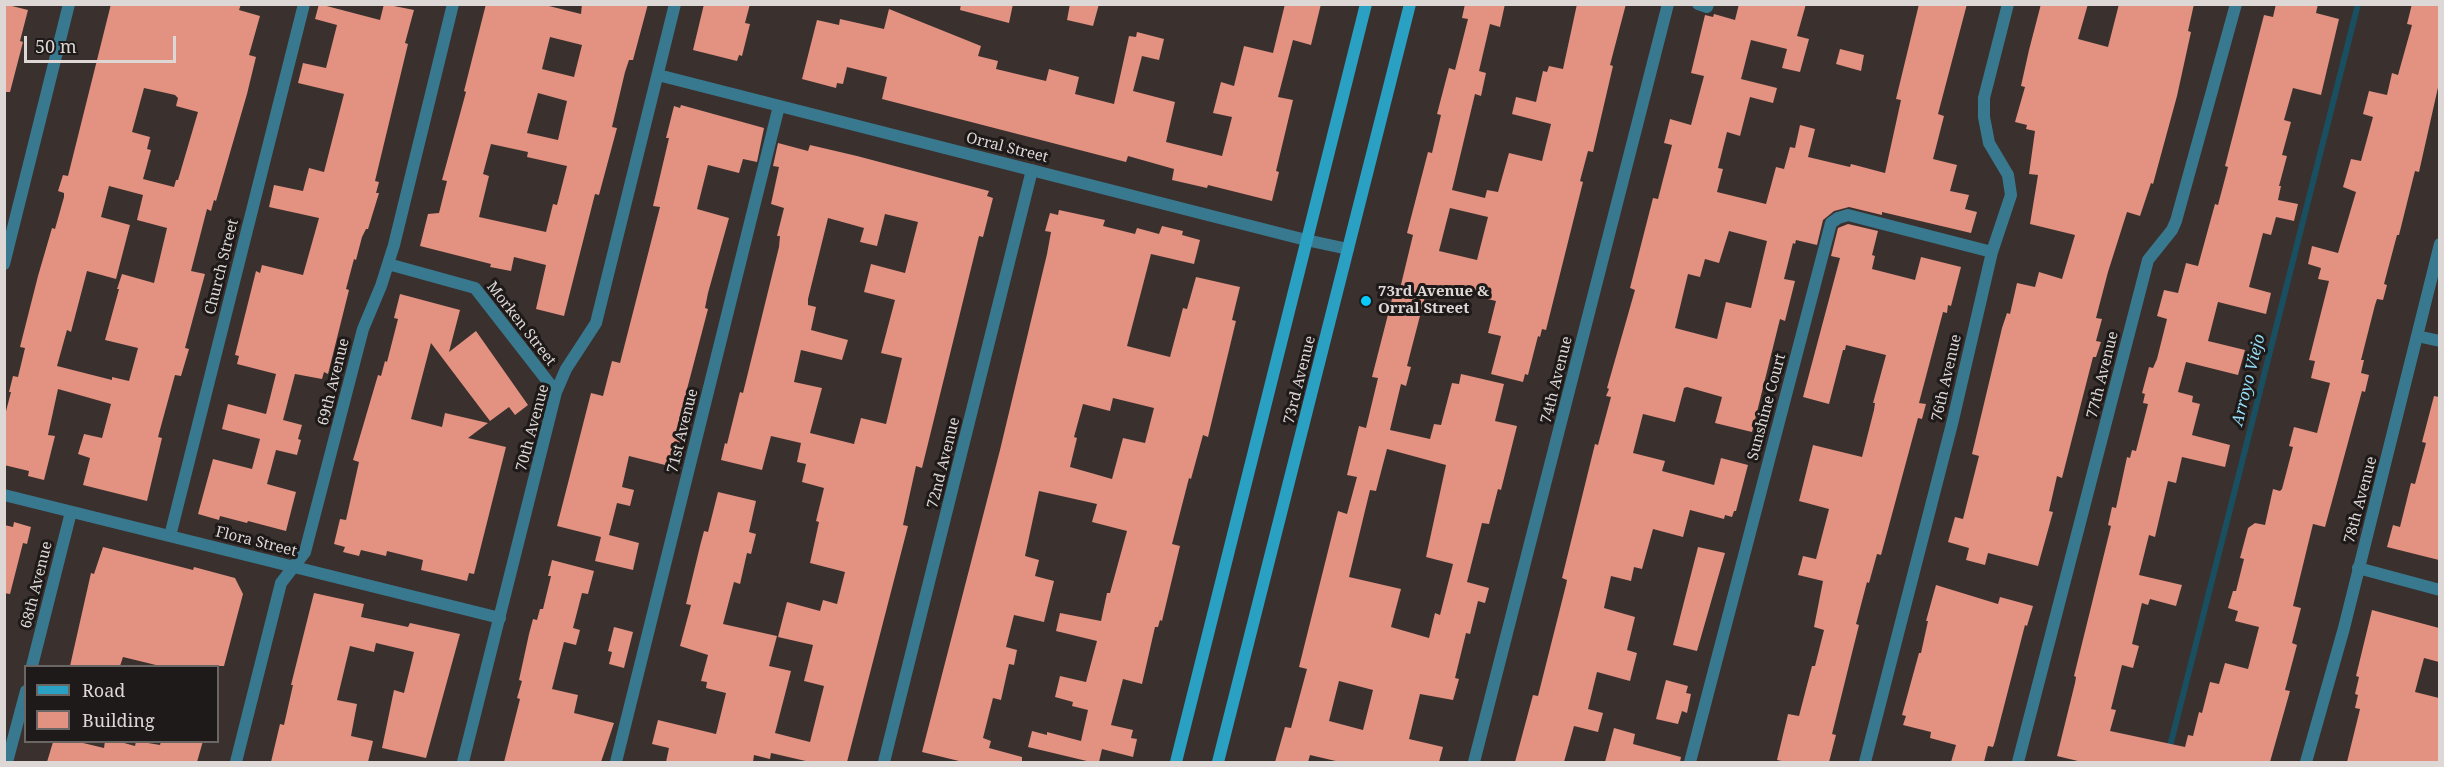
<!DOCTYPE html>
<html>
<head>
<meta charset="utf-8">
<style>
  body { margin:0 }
  #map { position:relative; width:2444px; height:767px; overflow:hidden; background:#3a312e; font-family:"Noto Serif",serif }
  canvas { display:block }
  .frame { position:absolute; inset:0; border:6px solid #ddd7d5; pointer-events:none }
  .legend { position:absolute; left:24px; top:665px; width:195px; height:78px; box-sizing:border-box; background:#1e1a19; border:2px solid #6a6664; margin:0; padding:8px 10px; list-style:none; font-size:18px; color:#ddd7d5 }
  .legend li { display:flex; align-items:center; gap:12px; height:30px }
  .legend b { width:30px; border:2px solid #6a6664 }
  .scale { position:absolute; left:24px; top:36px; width:152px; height:27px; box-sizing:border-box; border:3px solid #ddd7d5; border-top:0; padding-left:8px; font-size:18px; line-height:21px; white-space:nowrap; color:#ddd7d5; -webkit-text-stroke:4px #1e1a19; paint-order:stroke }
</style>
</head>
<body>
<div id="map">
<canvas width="2444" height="767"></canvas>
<div class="frame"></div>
<ul class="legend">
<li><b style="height:8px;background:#2aa0c2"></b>Road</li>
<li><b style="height:16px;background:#e39180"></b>Building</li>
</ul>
<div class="scale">50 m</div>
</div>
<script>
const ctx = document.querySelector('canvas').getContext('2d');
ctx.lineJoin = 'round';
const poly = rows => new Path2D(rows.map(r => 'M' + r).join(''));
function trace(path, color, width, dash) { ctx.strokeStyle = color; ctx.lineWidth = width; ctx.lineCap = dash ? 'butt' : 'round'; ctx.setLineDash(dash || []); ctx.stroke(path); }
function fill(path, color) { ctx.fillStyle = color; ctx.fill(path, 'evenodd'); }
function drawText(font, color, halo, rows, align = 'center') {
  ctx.font = font + ' "Noto Serif",serif'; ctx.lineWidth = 6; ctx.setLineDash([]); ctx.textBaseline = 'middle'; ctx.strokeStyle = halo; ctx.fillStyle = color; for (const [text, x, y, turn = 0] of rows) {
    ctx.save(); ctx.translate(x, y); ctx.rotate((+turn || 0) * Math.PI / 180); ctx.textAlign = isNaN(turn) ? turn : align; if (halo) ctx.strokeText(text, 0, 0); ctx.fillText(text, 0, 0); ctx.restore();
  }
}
trace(poly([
  [2166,762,2358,4]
]), '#194f60', 6);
fill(poly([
  [4,4,28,10,20,41,23,42,10,92,4,92],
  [111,4,241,4,239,10,260,16,249,55,256,57,247,94,216,201,214,200,211,211,207,209,191,271,205,274,185,348,189,349,181,376,175,375,158,437,162,438,147,501,83,485,90,458,78,454,84,434,102,438,111,404,58,389,48,435,55,436,44,480,28,476,29,471,4,465,4,419,11,392,9,392,13,376,18,377,25,348,20,347,38,276,52,228,55,229,64,197,64,193,58,191,63,175,68,176],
  [144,88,175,95,178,98,176,106,198,112,178,180,176,180,174,187,143,179,151,150,147,149,150,137,132,132],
  [109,186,143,195,137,220,167,228,154,283,122,274,117,289,119,289,105,340,138,348,129,381,112,377,112,380,57,366,67,330,71,332,87,271,116,279,130,225,101,217],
  [319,4,380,20,384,4,414,10,405,43,408,44,375,181,379,182,376,193,379,193,368,229,366,229,362,237,356,260,354,259,346,289,349,290,328,374,324,372,322,379,295,374,283,420,302,425,298,439,301,440,297,455,276,450,267,484,296,492,286,531,248,521,247,523,220,516,219,520,198,514,213,459,252,469,260,439,222,429,228,404,266,414,276,374,237,364,239,356,235,355,256,271,260,273,262,265,303,275,319,218,269,207,274,185,303,191,309,168,324,172,344,94,298,83,303,63,326,68,337,25,315,19],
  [486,4,541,4,581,14,582,4,648,4,633,60,629,60,625,72,612,127,617,128,599,195,595,194,564,316,536,309,546,265,514,257,511,271,490,267,491,264,420,246,428,214,439,213,447,181,442,180,466,92,464,91],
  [550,37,582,45,574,77,542,69],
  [538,93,567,101,558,140,527,133],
  [491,144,528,152,527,157,567,166,557,205,553,204,546,232,479,217,489,176,483,174],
  [704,4,750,4,745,23,750,24,742,56,739,55,737,61,693,50],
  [961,4,1013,4,1009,23,960,10],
  [1070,4,1099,4,1093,26,1067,20],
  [1285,4,1321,4,1311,45,1293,40,1278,97,1293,100,1276,171,1279,172,1272,201,1208,185,1207,188,1172,180,1174,169,1128,156,1126,162,882,99,887,77,847,67,843,84,837,83,836,88,802,79,817,20,839,25,840,19,884,29,889,9,981,46,978,56,998,61,996,69,1046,81,1049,69,1079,77,1075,94,1114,104,1129,36,1136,37,1137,32,1164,39,1159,60,1142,56,1133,91,1175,102,1166,142,1222,156,1232,117,1213,113,1221,82,1234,86,1244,46,1273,53],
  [1465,4,1505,4,1500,27,1490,24,1479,71,1486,73,1481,96,1475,94,1452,190,1485,198,1487,190,1498,192,1509,153,1542,161,1551,124,1512,114,1516,97,1536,102,1543,71,1547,72,1549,66,1563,69,1577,4,1626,4,1610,65,1613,66,1593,152,1588,151,1580,181,1583,182,1546,330,1542,329,1540,337,1538,336,1528,375,1525,374,1523,382,1491,374,1501,336,1488,333,1496,301,1428,285,1407,366,1411,367,1406,386,1401,384,1390,430,1430,439,1434,424,1441,425,1452,383,1459,384,1461,374,1504,384,1495,421,1517,426,1501,490,1498,489,1489,524,1482,523,1467,582,1489,588,1485,603,1478,601,1470,634,1466,633,1455,678,1459,679,1453,700,1420,694,1409,739,1443,747,1439,762,1340,762,1310,755,1308,762,1275,762,1285,727,1291,728,1307,669,1299,667,1338,511,1347,514,1357,477,1347,475,1359,426,1366,428,1378,378,1372,377,1393,295,1398,297,1413,235,1407,233,1428,152,1432,153,1441,115,1437,114,1449,68,1455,70,1468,19,1462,18],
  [1450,208,1488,217,1477,260,1439,251],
  [1387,449,1446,465,1426,557,1453,564,1440,615,1435,613,1429,638,1391,627,1401,589,1349,577,1370,490,1376,491],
  [1339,681,1373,690,1363,730,1329,721],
  [1739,4,1806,4,1797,36,1809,39,1800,72,1782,68,1787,49,1751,40,1741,79,1777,88,1773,103,1750,97,1740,136,1727,132,1718,168,1723,169,1717,192,1766,204,1776,167,1784,169,1790,147,1795,148,1800,125,1815,129,1808,157,1850,167,1851,164,1885,173,1901,100,1896,99,1919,4,1967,4,1938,114,1944,116,1933,159,1957,165,1950,191,1969,195,1965,209,1977,212,1971,233,1882,212,1882,215,1849,207,1834,211,1823,220,1817,245,1796,240,1795,244,1793,243,1784,279,1795,281,1785,321,1780,319,1752,432,1715,423,1722,397,1687,387,1684,388,1675,422,1643,414,1633,453,1665,461,1662,471,1714,485,1721,458,1748,465,1736,511,1734,511,1732,517,1725,515,1724,519,1690,510,1683,537,1653,529,1642,569,1634,567,1631,581,1611,576,1604,608,1635,617,1627,650,1637,653,1630,681,1597,672,1588,709,1603,713,1598,732,1574,726,1564,762,1515,762,1533,695,1538,696,1566,585,1567,580,1562,578,1595,444,1598,445,1611,397,1606,396,1609,389,1607,388,1635,290,1630,288,1642,241,1653,198,1658,199,1672,145,1664,143,1670,119,1691,125,1704,76,1691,73,1705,15,1713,17,1714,14,1735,20],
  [1729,231,1767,241,1751,308,1726,302,1717,339,1675,328,1688,274,1700,277,1705,259,1719,263],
  [2041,4,2088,4,2078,39,2108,47,2119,4,2194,4,2188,31,2191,32,2177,96,2153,184,2151,183,2140,216,2127,212,2108,272,2096,318,2102,319,2096,341,2101,342,2096,357,2093,357,2062,478,2057,476,2049,511,2053,512,2038,566,1988,553,1985,565,1966,560,1969,548,1948,542,1955,517,1963,519,1979,456,1972,454,2002,328,2007,313,2010,314,2017,283,2035,287,2039,272,2062,279,2075,235,2030,224,2038,175,2029,174,2035,131,2026,129,2027,125,2015,122,2025,87,2021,86,2029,50],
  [2276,4,2318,4,2316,13,2339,19,2321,95,2293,88,2284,120,2291,122,2282,155,2287,156,2279,186,2281,186,2278,200,2298,204,2294,221,2276,217,2271,235,2263,233,2249,287,2271,293,2266,314,2218,302,2208,341,2245,350,2238,375,2186,362,2178,392,2193,396,2192,402,2200,404,2192,435,2230,445,2225,467,2182,457,2176,483,2168,481,2155,537,2149,535,2139,575,2182,585,2176,606,2150,599,2148,605,2142,603,2132,644,2139,646,2133,668,2122,665,2111,709,2116,710,2110,731,2185,747,2188,735,2193,736,2199,712,2202,713,2210,682,2219,684,2225,663,2248,669,2259,627,2235,621,2238,611,2228,608,2233,591,2236,591,2244,559,2240,558,2248,528,2255,523,2265,525,2273,489,2280,491,2282,489,2293,447,2289,446,2294,427,2317,433,2330,383,2311,378,2315,361,2309,360,2329,281,2318,279,2321,268,2308,264,2312,246,2338,253,2356,192,2343,187,2351,159,2361,161,2373,117,2363,114,2369,91,2387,95,2392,73,2398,75,2412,25,2407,24,2412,4,2439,4,2439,83,2419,172,2415,171,2399,235,2397,235,2384,284,2387,285,2383,300,2377,299,2375,305,2361,360,2364,360,2361,373,2369,375,2365,392,2362,391,2325,527,2313,524,2293,606,2301,608,2292,643,2297,645,2285,690,2290,691,2270,762,2082,762,2057,756,2075,683,2076,677,2074,676,2111,526,2108,525,2112,507,2116,508,2127,457,2130,458,2132,450,2136,451,2148,404,2143,403,2145,394,2142,393,2149,367,2153,368,2157,359,2167,319,2157,316,2164,290,2178,293,2186,263,2198,266,2215,204,2218,205,2228,167,2225,166,2264,15,2273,17],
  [1840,49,1864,55,1861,71,1836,64],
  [681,105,764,128,757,162,743,159,739,173,708,165,697,209,729,218,708,293,705,308,708,309,686,393,689,394,678,437,681,437,673,467,629,456,622,487,634,490,630,506,617,503,609,535,639,543,633,570,595,561,601,537,557,526,591,393,603,396,612,361,620,363,660,207,653,206,669,138,666,138,674,106,680,108],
  [778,143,808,151,810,145,857,156,989,191,987,196,993,198,983,237,979,236,922,468,916,466,903,525,908,526,847,762,810,762,771,753,770,759,754,755,753,762,666,762,669,748,652,744,658,720,716,734,726,693,706,688,707,682,701,681,708,655,680,646,691,605,686,604,700,546,704,531,708,532,718,492,756,501,749,532,756,534,751,554,747,553,740,584,734,582,723,624,777,636,769,666,791,671,775,733,810,742,824,686,804,681,813,645,778,637,787,602,820,611,823,600,837,604,845,572,810,563,819,522,816,521,824,488,802,482,806,464,797,462,801,443,771,436,762,470,721,460,725,443,727,444,740,392,743,393,779,247,780,236,777,236,784,208,771,204,779,167,773,166],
  [885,214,918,222,905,273,871,264,864,292,895,300,881,353,902,358,886,424,861,418,854,444,810,433,822,388,794,382,801,350,842,360,848,340,811,330,816,307,808,305,808,299,828,218,864,228,860,242,877,246],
  [1059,210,1105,220,1103,226,1135,234,1137,228,1159,234,1162,226,1183,231,1182,235,1200,240,1194,264,1151,254,1127,346,1170,357,1183,308,1187,309,1196,277,1240,287,1232,320,1236,321,1208,437,1203,435,1191,479,1189,478,1172,544,1180,546,1162,621,1160,620,1158,627,1155,627,1142,684,1123,679,1111,725,1133,730,1131,738,1137,739,1133,757,1102,749,1099,762,1091,762,1028,747,1032,731,1047,735,1047,732,1081,741,1088,710,1072,706,1073,702,1055,697,1060,676,1086,682,1097,641,1056,631,1060,613,1101,621,1107,593,1110,593,1127,531,1092,522,1097,504,1039,491,1025,556,1039,560,1035,576,1054,581,1044,622,1014,615,1006,647,1017,650,1014,665,1009,664,1001,700,993,698,983,738,991,741,989,748,1022,757,1022,762,963,762,922,752,1000,450,1047,254,1051,232,1045,231,1050,213,1058,215],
  [1113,398,1154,408,1145,443,1123,438,1112,479,1070,467,1077,438,1074,437,1083,404,1110,411],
  [1848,224,1878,231,1872,255,1875,256,1872,269,1915,280,1921,257,1961,267,1951,306,1948,305,1947,313,1943,312,1919,403,1926,404,1922,419,1918,418,1881,555,1877,554,1869,583,1867,582,1856,624,1859,625,1851,657,1832,734,1836,735,1829,762,1786,762,1777,760,1788,714,1799,716,1812,666,1815,666,1824,630,1814,627,1823,581,1798,575,1803,556,1816,559,1829,509,1799,501,1813,445,1862,457,1874,410,1875,403,1873,403,1886,355,1846,345,1845,350,1843,350,1829,404,1803,397,1840,258,1831,256,1838,228],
  [400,294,460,310,449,352,476,331,528,405,515,415,509,407,490,421,431,343,411,419,442,427,445,413,488,423,468,438,506,447,474,574,469,573,467,581,421,570,423,560,387,551,386,556,361,550,359,556,343,552,345,547,334,544,340,519,346,520,359,462,353,460,378,375,381,376,385,361,387,362,398,319,394,318],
  [2434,396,2439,397,2439,560,2387,547,2393,525,2400,527,2411,483,2415,484,2426,443,2422,442],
  [14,522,31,527,27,544,23,543,10,594,4,593,4,525,13,527],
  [103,547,193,570,194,567,235,578,243,594,224,666,160,666,123,657,120,666,70,666,91,573,94,574],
  [1698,547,1725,553,1697,651,1673,645],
  [552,560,594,571,588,594,582,593,573,628,580,630,576,645,564,642,552,689,578,695,574,713,614,723,601,762,504,762,520,699,517,698,522,681,519,680,529,634,533,619,537,620,540,609,543,609,551,576,548,576],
  [1936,585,1998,604,2000,597,2033,606,2027,626,2025,625,1995,741,1993,747,1988,746,1984,762,1951,762,1956,745,1930,738,1931,732,1903,725,1906,716,1902,715,1919,653,1921,653,1928,621,1926,621],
  [314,593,364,604,361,617,408,627,410,623,460,634,426,758,382,748,394,690,404,693,414,652,376,643,374,652,350,646,337,700,357,704,351,736,373,741,368,762,271,762,280,724,284,725,293,685,291,685],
  [2372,610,2439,628,2439,662,2424,658,2415,692,2439,698,2439,762,2347,762,2360,709,2355,708,2358,695,2355,694,2359,677,2356,676],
  [614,627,633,632,624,668,609,664,612,652,608,651],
  [1666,680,1688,686,1686,693,1691,694,1687,713,1682,711,1678,724,1656,719],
  [1614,728,1635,734,1633,744,1681,757,1680,762,1605,762],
  [105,741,117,741,135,746,136,741,160,745,161,741,203,741,197,762,47,762,53,742,79,742,104,748]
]), '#e39180');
trace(poly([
  [1698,4,1707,7,1708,4]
]), '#39798f', 12);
trace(poly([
  [658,75,1306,240,1348,249],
  [4,264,69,4],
  [388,264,475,288,556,392],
  [2417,336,2440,341],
  [4,495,500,618],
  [170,536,304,4],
  [2358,568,2440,590],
  [32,666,71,512],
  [7,762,26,691],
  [236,762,281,583,305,552,363,329,381,286,394,245,453,4],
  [463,762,556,392,566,369,596,323,675,4],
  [616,762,779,106],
  [884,762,1032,170],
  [1474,762,1668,4],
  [1690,762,1831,223,1838,218,1848,215,1992,252],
  [1865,762,1953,420,1992,252,2011,195,2008,175,1989,143,1984,117,1984,98,2008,4],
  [2018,762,2148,260,2172,230,2176,221,2236,4],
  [2306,762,2344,628,2440,244]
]), '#39798f', 12);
trace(poly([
  [1176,762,1366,4],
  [1218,762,1410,4]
]), '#2aa0c2', 12);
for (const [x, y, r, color] of [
  [1366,301,6,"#0acafa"]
]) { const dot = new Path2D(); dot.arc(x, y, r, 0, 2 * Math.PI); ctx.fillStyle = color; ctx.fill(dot); trace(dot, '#1e1a19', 2); }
drawText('15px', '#ddd7d5', '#1e1a19', [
  ["Orral Street",1007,148,14],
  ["Church Street",222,267,-76],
  ["Morken Street",521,324,52],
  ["77th Avenue",2103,375,-76],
  ["76th Avenue",1947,378,-77],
  ["73rd Avenue",1300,380,-76],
  ["74th Avenue",1557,380,-76],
  ["69th Avenue",334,382,-76],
  ["Sunshine Court",1767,407,-75],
  ["70th Avenue",533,428,-75],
  ["71st Avenue",683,431,-76],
  ["72nd Avenue",944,463,-76],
  ["78th Avenue",2361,500,-75],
  ["Flora Street",256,542,14],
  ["68th Avenue",37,585,-76]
]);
drawText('bold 15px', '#ddd7d5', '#1e1a19', [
  ["73rd Avenue &",1378,292],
  ["Orral Street",1378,309]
], 'left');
drawText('italic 16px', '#95ddf7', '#1e1a19', [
  ["Arroyo Viejo",2249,380,-76]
]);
</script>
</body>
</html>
